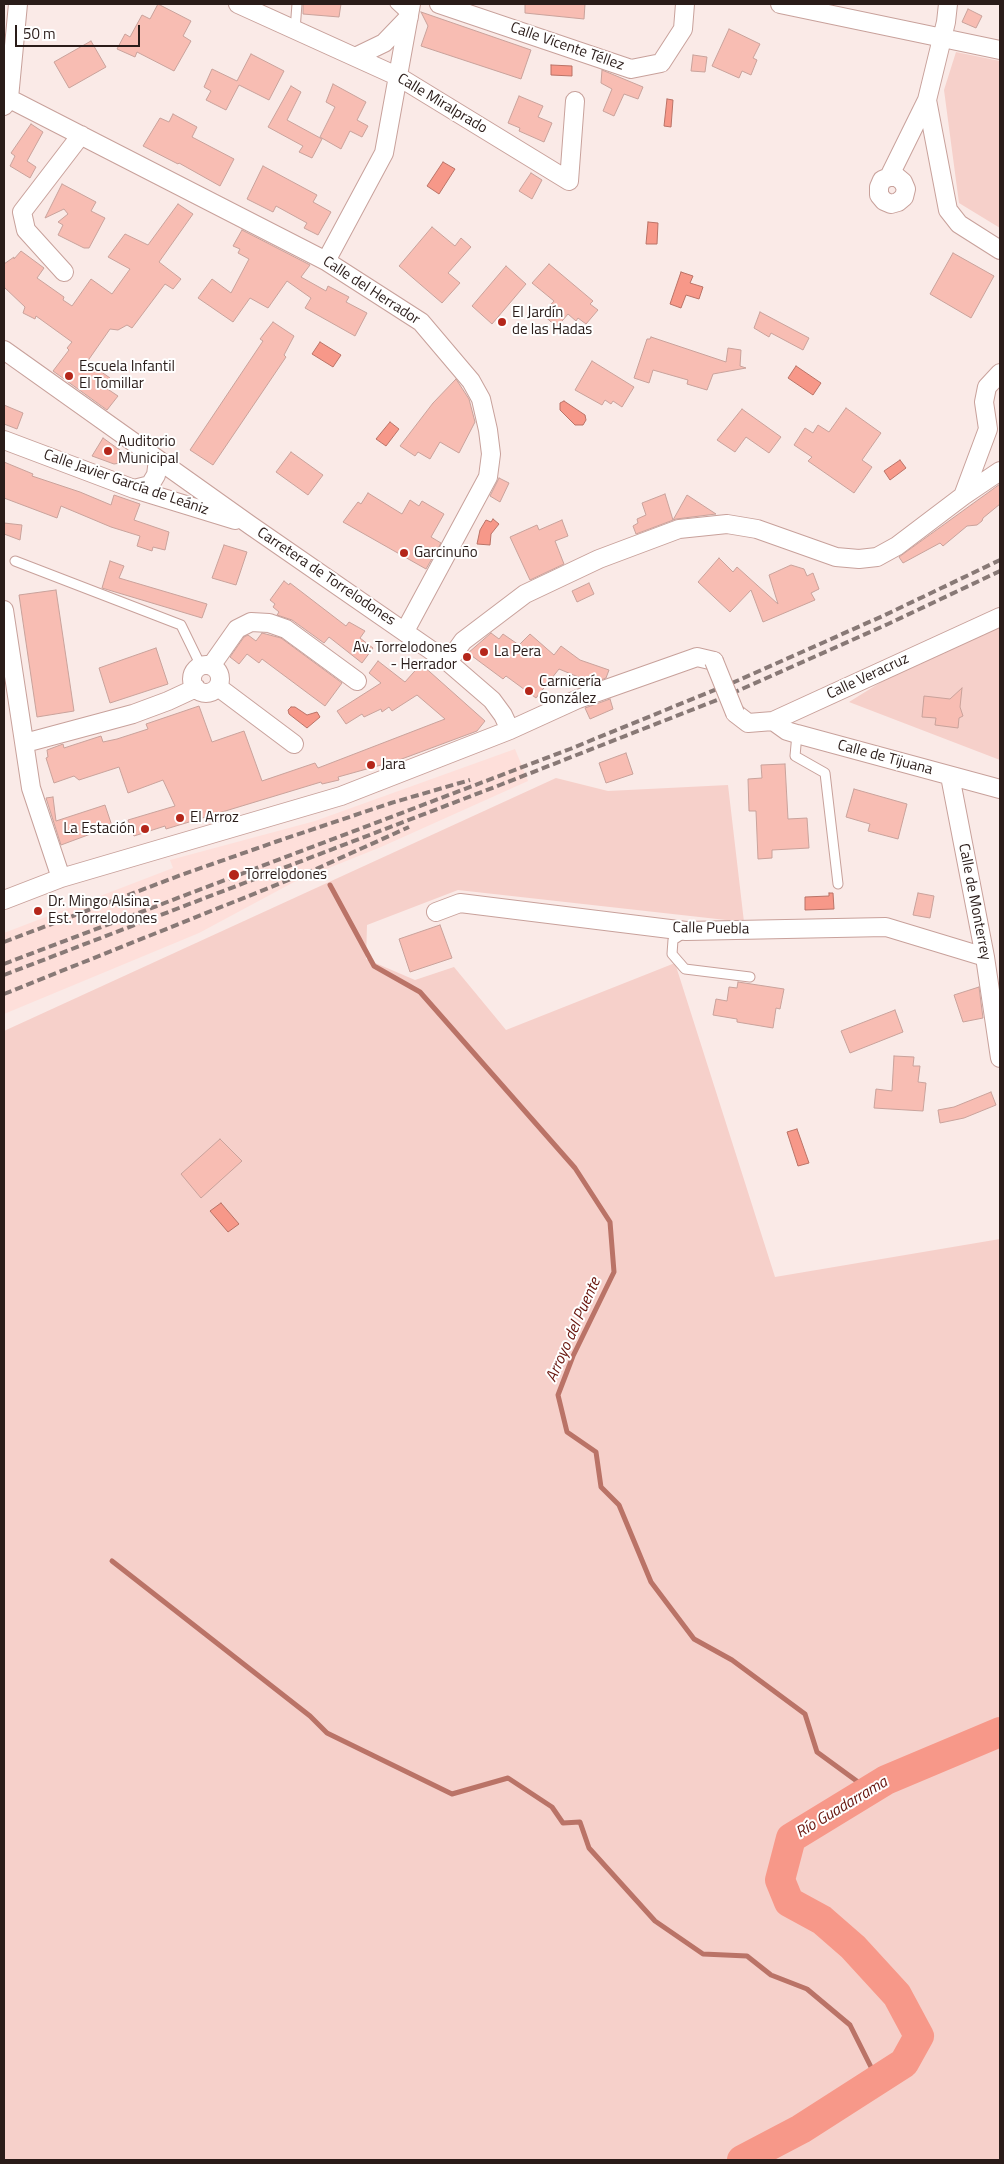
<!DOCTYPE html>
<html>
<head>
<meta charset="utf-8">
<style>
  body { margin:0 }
  #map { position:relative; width:1004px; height:2164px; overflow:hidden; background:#faeae7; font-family:"Titillium Web",sans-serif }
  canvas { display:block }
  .frame { position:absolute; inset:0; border:5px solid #2a1c19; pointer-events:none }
  .scale { position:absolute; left:15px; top:25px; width:125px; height:22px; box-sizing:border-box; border:2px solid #2a1c19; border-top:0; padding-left:6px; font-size:15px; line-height:18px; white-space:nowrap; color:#2a1c19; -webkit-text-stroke:4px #fff; paint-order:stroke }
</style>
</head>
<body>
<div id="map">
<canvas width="1004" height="2164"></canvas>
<div class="frame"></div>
<div class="scale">50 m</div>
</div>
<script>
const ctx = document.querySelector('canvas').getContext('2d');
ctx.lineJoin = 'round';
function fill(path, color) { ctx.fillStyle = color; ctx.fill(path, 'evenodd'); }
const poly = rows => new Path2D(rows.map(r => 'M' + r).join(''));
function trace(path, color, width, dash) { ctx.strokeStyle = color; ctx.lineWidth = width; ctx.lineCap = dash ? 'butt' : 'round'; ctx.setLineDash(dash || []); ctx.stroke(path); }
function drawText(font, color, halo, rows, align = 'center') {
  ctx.font = font + ' "Titillium Web",sans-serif'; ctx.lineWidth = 4; ctx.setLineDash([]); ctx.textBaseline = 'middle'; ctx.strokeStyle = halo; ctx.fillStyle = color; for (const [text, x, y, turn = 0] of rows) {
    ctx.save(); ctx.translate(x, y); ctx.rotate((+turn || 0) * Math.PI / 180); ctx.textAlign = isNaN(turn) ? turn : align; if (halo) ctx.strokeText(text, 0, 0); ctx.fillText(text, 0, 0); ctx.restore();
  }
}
fill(poly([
  [515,749,528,781,381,847,294,882,199,933,4,1014,4,933,173,868,170,860,315,821]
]), '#fedfda');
fill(poly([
  [956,52,1000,61,1000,228,959,203,944,90],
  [1000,608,1000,760,849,702],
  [556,778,608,791,728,785,744,922,458,890,367,925,366,959,415,980,454,967,506,1030,675,963,775,1277,1000,1239,1000,2160,4,2160,4,1031]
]), '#f6d0ca');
const water = poly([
  [551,65,572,66,572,76,551,75,551,65],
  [667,99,673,100,671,127,664,126,667,99],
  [443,162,455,169,439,194,427,186,443,162],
  [648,222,658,223,657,244,646,244,648,222],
  [681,272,693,276,690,283,703,287,699,299,686,295,681,308,670,304,681,272],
  [320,342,341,355,333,367,312,354,320,342],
  [796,366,821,383,813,395,788,378,796,366],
  [564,401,585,415,586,420,583,425,575,425,560,410,560,403,564,401],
  [390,422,399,429,386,446,376,439,390,422],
  [900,460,906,468,890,480,884,471,900,460],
  [493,519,499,524,491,534,490,545,477,544,480,530,486,520,491,522,493,519],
  [291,707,295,707,307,715,317,712,320,717,307,728,289,714,288,710,291,707],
  [829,893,833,893,834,909,805,910,805,897,829,896,829,893],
  [797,1129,809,1163,798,1166,787,1132,797,1129],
  [221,1203,239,1224,228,1232,210,1211,221,1203]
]);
fill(water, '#f79889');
trace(water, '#ba7367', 1);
trace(poly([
  [330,885,374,966,420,992,575,1168,610,1222,614,1272,573,1356,558,1395,567,1432,596,1452,601,1487,619,1505,651,1582,694,1639,732,1660,805,1714,817,1752,869,1790],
  [112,1561,310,1716,327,1733,452,1794,508,1778,552,1807,563,1823,580,1822,589,1848,655,1921,703,1954,747,1956,771,1975,807,1989,850,2025,877,2079]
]), '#ba7367', 5);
trace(poly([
  [742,2160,801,2129,904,2063,919,2036,897,1995,853,1947,822,1920,789,1902,780,1880,791,1838,886,1780,1000,1732]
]), '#f79889', 30);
const building = poly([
  [158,4,191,21,183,36,191,41,174,71,137,52,135,57,117,49,125,34,130,37,142,15,150,19,158,4],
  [303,4,341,4,339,17,303,14,303,4],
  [525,4,585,4,584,19,525,13,525,4],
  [968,9,982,16,976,28,962,22,968,9],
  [421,12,531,50,521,79,421,46,428,26,421,12],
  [729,29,760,44,753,58,757,60,751,75,742,71,739,78,712,66,729,29],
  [91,41,106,67,69,88,54,62,91,41],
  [251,54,284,71,269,100,239,85,226,110,206,100,211,91,204,87,212,69,237,81,251,54],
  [693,55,707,57,705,72,691,71,693,55],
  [602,70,643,87,638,99,624,94,614,116,603,111,612,89,601,83,602,70],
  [333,84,366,102,357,120,368,126,362,137,350,131,341,149,320,137,335,107,326,102,333,84],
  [291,86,301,92,287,120,322,139,312,158,299,152,303,146,268,127,291,86],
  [519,96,543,106,538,117,552,123,544,142,519,131,520,128,508,123,519,96],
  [173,114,197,127,192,137,234,159,220,186,179,163,178,164,143,146,160,118,169,122,173,114],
  [31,124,43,132,27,161,36,167,30,178,10,166,15,156,11,153,31,124],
  [263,166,317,195,313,202,331,212,318,235,304,228,307,223,276,206,273,212,247,199,263,166],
  [531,173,542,180,532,199,519,191,531,173],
  [62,184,96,202,91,211,105,218,89,248,84,248,58,235,63,225,58,222,68,214,64,209,45,218,62,184],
  [178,204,193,214,159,262,181,279,173,289,165,284,132,328,127,325,118,330,110,329,87,362,110,378,103,386,118,396,107,410,53,371,69,350,67,348,72,342,36,316,35,319,23,313,25,307,4,287,4,264,14,257,14,259,21,251,44,268,37,278,64,297,63,300,72,306,91,279,112,294,130,269,108,257,125,234,148,245,178,204],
  [432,227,455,246,461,238,471,247,448,273,460,283,442,303,399,266,432,227],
  [242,230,310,265,301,277,326,291,328,286,349,297,346,302,367,313,355,336,305,308,311,298,287,281,268,308,250,298,233,322,198,298,212,279,231,293,249,259,238,253,240,249,233,246,242,230],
  [953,253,994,276,971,318,930,294,953,253],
  [549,264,593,301,590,304,598,310,586,324,578,318,576,321,568,314,557,327,542,314,554,301,532,283,549,264],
  [506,266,526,284,492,324,472,306,506,266],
  [760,312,809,338,803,350,771,333,769,337,754,328,760,312],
  [273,322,294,336,284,355,286,357,213,465,190,450,263,341,260,339,273,322],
  [651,337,726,362,728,348,741,350,740,366,746,368,713,374,707,390,687,384,688,380,653,370,649,383,634,378,647,339,650,339,651,337],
  [592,361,634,387,622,407,613,401,611,404,605,400,602,405,575,390,592,361],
  [456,379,469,399,475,422,459,453,440,442,430,459,418,452,415,456,400,446,433,403,456,379],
  [4,405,23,413,17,429,4,424,4,405],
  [846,408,881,433,862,460,872,467,854,493,808,461,812,457,794,445,805,428,813,433,818,425,829,432,846,408],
  [742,409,781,437,769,453,746,437,735,452,717,440,742,409],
  [103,438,124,453,120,463,114,464,92,456,103,438],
  [291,452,323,475,308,495,276,472,291,452],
  [4,462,33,474,32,476,80,492,111,505,114,495,140,504,134,520,169,532,165,550,153,547,152,551,137,546,140,536,111,527,61,506,57,518,4,498,4,462],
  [499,478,509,483,500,502,490,496,499,478],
  [1000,484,1000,504,983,518,982,521,977,525,967,526,943,546,940,543,903,563,899,557,1000,484],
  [368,493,402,514,410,500,419,506,422,501,444,514,431,537,441,543,426,569,343,522,358,502,361,504,368,493],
  [665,494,673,520,687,495,716,514,676,519,636,534,633,526,638,523,637,519,646,515,642,503,665,494],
  [562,520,568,536,555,541,564,564,530,580,510,537,537,525,539,530,562,520],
  [4,523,22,525,20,540,4,534,4,523],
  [224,545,247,552,236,585,212,578,224,545],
  [719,558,733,572,737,567,778,604,769,575,791,565,804,569,807,576,813,573,819,589,811,593,815,600,763,622,751,590,730,612,698,582,719,558],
  [110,561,124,566,119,578,207,604,202,618,102,588,110,561],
  [284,581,289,585,290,583,346,626,349,622,365,631,360,638,373,648,362,663,329,637,324,643,292,620,277,615,279,612,273,607,275,604,270,600,284,581],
  [589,583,594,594,577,602,572,591,589,583],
  [56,590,74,711,37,717,19,595,56,590],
  [262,633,281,638,342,683,325,706,262,659,259,663,247,654,239,664,230,657,244,637,248,635,256,641,262,633],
  [491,633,499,639,503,634,519,645,530,634,554,655,561,646,580,660,609,670,606,678,593,683,559,669,536,698,506,676,503,679,468,653,491,633],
  [156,648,168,684,110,703,99,668,156,648],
  [378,661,405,682,421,664,485,721,477,731,399,760,338,777,339,780,322,784,321,782,166,829,165,826,134,836,128,820,175,806,163,780,128,793,119,767,79,780,74,776,54,783,46,758,48,757,47,750,63,744,64,748,101,736,103,742,117,739,148,729,146,724,199,706,212,742,244,731,262,781,315,763,318,768,445,719,417,695,392,711,389,707,382,712,381,709,364,717,362,714,346,724,337,711,381,683,369,673,378,661],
  [962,688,960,707,963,716,959,718,958,728,935,725,936,718,922,717,924,696,950,699,962,688],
  [610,699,613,709,590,719,585,708,610,699],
  [626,753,633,774,606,783,599,763,626,753],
  [785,764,788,819,807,818,809,848,772,850,772,858,758,859,756,811,749,811,748,779,762,778,761,765,785,764],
  [854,789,907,804,898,839,868,831,870,824,846,817,854,789],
  [53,797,56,821,105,805,112,826,61,845,46,798,53,797],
  [918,893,934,896,930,918,913,915,918,893],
  [440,925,452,958,410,972,399,939,440,925],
  [738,982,784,989,780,1009,776,1008,773,1028,737,1022,737,1019,713,1015,716,999,727,1001,729,987,737,988,738,982],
  [979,987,983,1018,963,1022,954,995,979,987],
  [895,1010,903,1032,850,1053,841,1031,895,1010],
  [894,1056,914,1057,913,1066,920,1066,918,1082,926,1083,923,1111,874,1108,876,1089,892,1091,894,1056],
  [991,1092,996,1105,964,1118,940,1123,938,1110,954,1107,991,1092],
  [220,1139,242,1161,201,1198,181,1174,220,1139]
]);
fill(building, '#f8bdb3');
trace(building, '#c9a29b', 1);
const lane = poly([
  [395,4,409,17],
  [295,30,297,4],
  [15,561,181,625,201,666],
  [797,734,795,756,825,773,838,884],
  [684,933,673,940,672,954,685,969,750,977]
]);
const street = poly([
  [238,4,399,77,569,181,575,101],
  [439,4,631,69,661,63,683,29,685,4],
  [780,4,1000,50],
  [948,4,946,22,927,100,948,210,959,224,1000,250],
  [355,57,384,43,409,17],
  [4,96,326,261,421,322,471,381,481,399,488,430,491,454,488,477,405,631],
  [4,106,9,98,18,4],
  [889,177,897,177,903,182,906,189,904,197,898,202,891,204,884,201,879,195,879,187,882,180,889,177,927,100],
  [326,261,384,153,411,4],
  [64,272,26,230,22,212,81,135],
  [4,350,250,525,448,662,492,700,503,715,510,730],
  [4,440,134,489,235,520],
  [134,489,150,485,156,475,158,460],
  [963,496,988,429,984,402,987,387,1000,373],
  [4,610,31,788,61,878],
  [448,662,463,641,525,594,599,559,679,529,727,524,757,529,836,557,859,559,877,557,897,546,963,496,1000,471],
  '192 679a14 14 0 1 1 28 0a14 14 0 1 1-28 0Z',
  [211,666,237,629,251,622,269,623,286,629,357,681],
  [218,687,294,744],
  [735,713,748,723,773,721,1000,617],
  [773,721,787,731,797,734,1000,789],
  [25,743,133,714,168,701,196,688],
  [950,776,985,957,1000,1058],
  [4,900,61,878,341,796,510,730,578,699,697,657,714,661],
  [436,912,460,903,686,931,886,927,985,957]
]);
trace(lane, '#c8a19b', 11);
trace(street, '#c8a19b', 20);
trace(lane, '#fff', 9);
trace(street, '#fff', 18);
trace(poly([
  [4,942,181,875,275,842,391,803,470,780],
  [4,964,570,749,739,680,885,615,1000,560],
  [4,975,500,785,717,700,888,624,1000,571],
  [4,994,316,869,409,827]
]), '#887976', 4, [8, 4]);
const streetBridge = poly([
  [714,661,735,713]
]);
trace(streetBridge, '#c8a19b', 20, []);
trace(streetBridge, '#fff', 18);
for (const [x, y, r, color] of [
  [502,322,5,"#b4261a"],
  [69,376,5,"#b4261a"],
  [108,451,5,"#b4261a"],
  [404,553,5,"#b4261a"],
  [484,652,5,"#b4261a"],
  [467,657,5,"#b4261a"],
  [529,691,5,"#b4261a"],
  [371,765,5,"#b4261a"],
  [180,818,5,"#b4261a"],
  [145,829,5,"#b4261a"],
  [234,875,6,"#b4261a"],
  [38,911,5,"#b4261a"]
]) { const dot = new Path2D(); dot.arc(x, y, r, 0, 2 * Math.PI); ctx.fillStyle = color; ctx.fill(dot); trace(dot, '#fff', 2); }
drawText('15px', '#2a1c19', '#fff', [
  ["Calle Vicente Téllez",567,47,19],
  ["Calle Miralprado",442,104,31],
  ["Calle del Herrador",371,291,33],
  ["Calle Javier García de Leániz",126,483,19],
  ["Carretera de Torrelodones",326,577,34],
  ["Calle Veracruz",868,677,-25],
  ["Calle de Tijuana",885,758,15],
  ["Calle de Monterrey",974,902,79],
  ["Calle Puebla",711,929,1]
]);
drawText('15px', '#2a1c19', '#fff', [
  ["El Jardín",512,313],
  ["de las Hadas",512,330],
  ["Escuela Infantil",79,367],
  ["El Tomillar",79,384],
  ["Auditorio",118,442],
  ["Municipal",118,459],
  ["Garcinuño",414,553],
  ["Av. Torrelodones",457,648,"right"],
  ["- Herrador",457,665,"right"],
  ["La Pera",494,652],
  ["Carnicería",539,682],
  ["González",539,699],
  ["Jara",381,765],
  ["El Arroz",190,818],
  ["La Estación",135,829,"right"],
  ["Torrelodones",245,875],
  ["Dr. Mingo Alsina -",48,902],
  ["Est. Torrelodones",48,919]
], 'left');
drawText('italic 16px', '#68150d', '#fff', [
  ["Arroyo del Puente",574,1330,-66],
  ["Río Guadarrama",842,1808,-31]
]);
</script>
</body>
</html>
